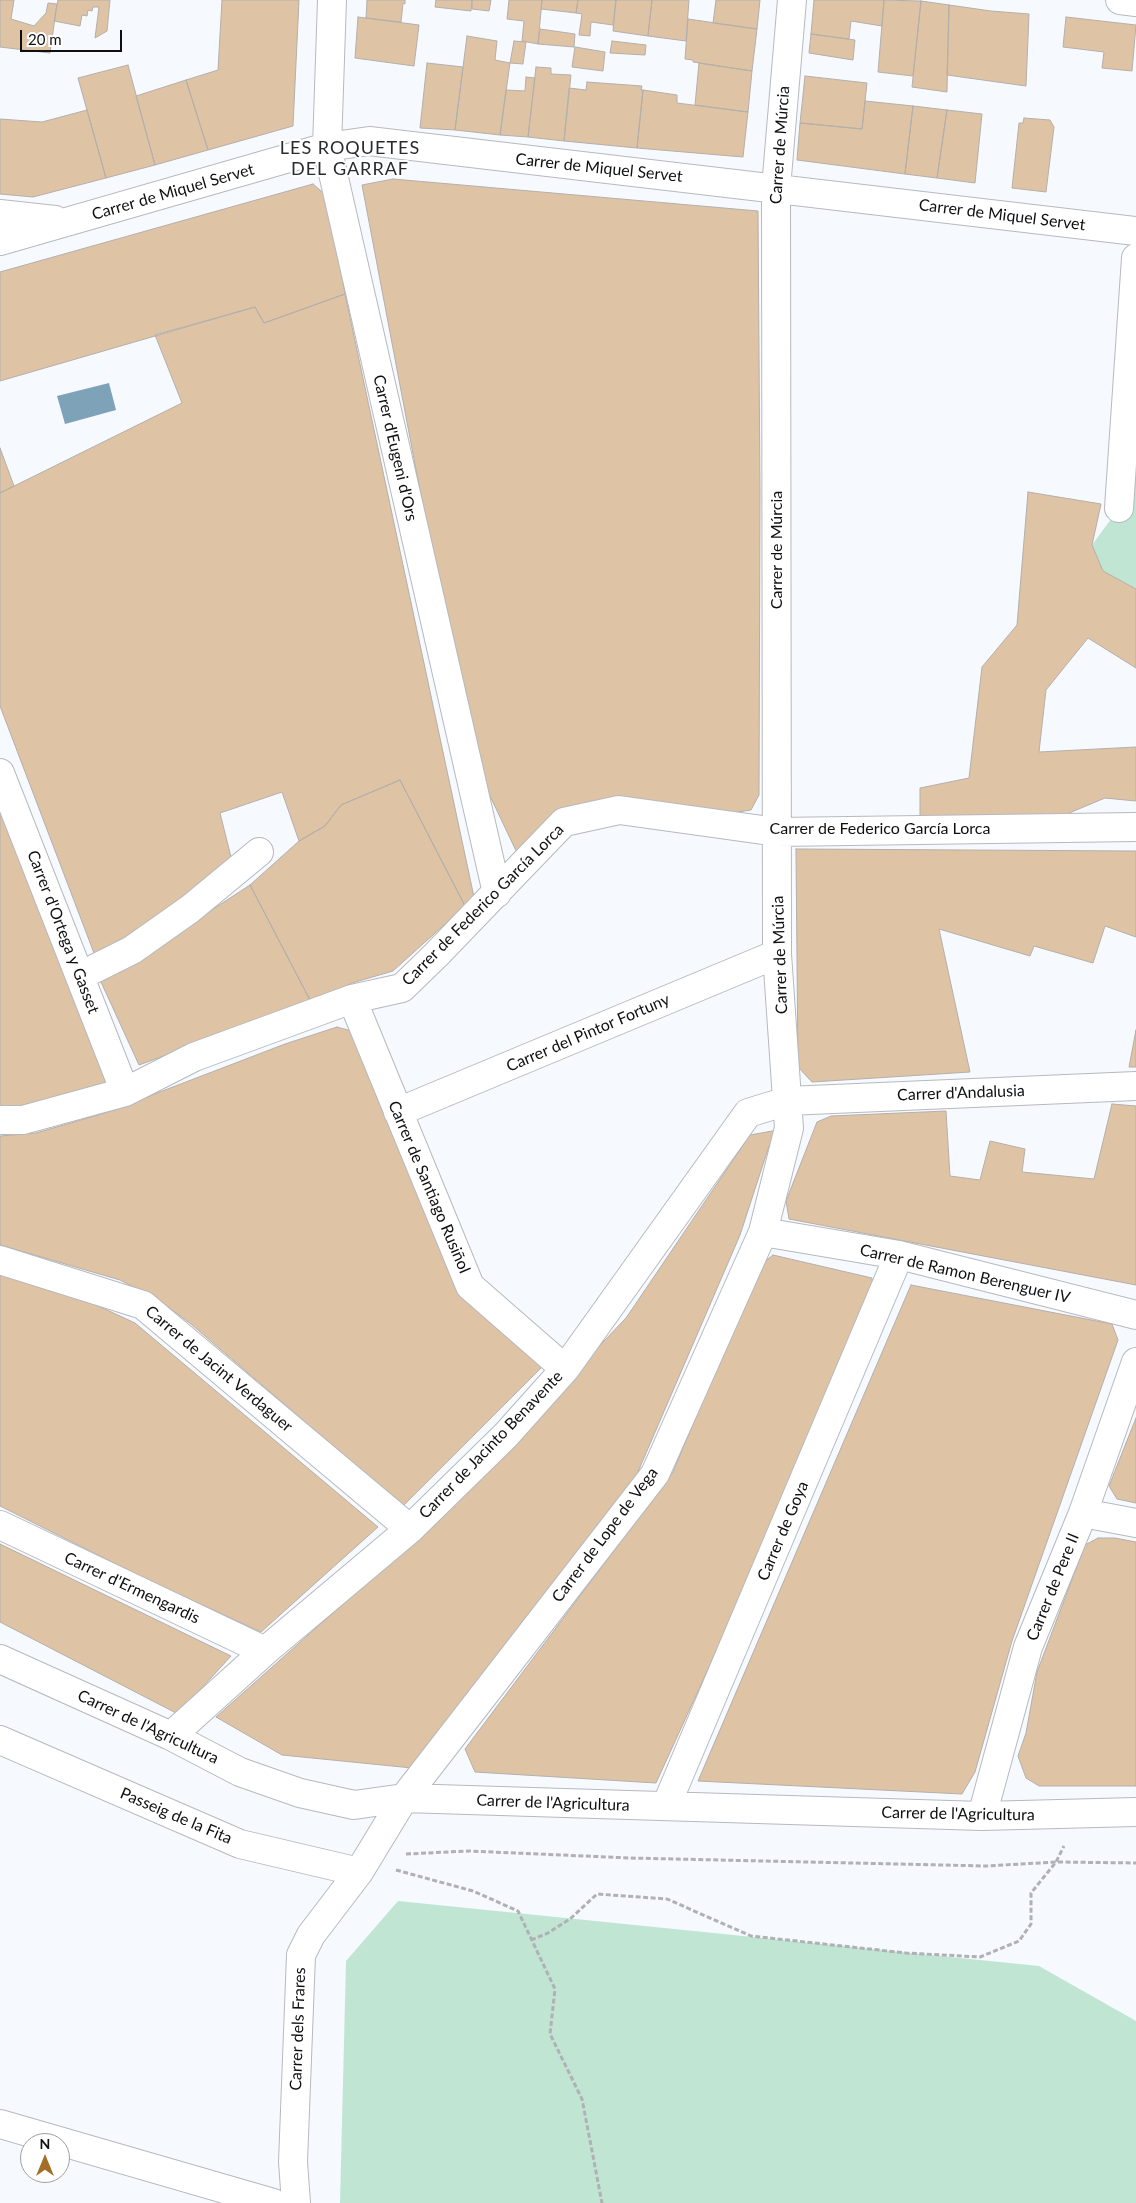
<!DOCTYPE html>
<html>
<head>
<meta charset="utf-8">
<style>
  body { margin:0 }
  #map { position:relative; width:1136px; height:2203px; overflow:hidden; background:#f6f9fe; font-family:Lato,sans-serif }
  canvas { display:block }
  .north { position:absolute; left:20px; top:2133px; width:50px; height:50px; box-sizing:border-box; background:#fff; border:1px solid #9f9fa0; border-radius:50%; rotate:0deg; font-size:14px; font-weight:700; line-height:20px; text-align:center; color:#0e0f11 }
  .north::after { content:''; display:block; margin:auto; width:18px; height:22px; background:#a46d28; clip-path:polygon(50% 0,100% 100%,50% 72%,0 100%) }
  .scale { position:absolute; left:20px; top:30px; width:102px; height:22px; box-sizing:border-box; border:2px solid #0e0f11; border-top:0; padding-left:6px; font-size:15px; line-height:18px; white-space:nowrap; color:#0e0f11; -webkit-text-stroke:4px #fff; paint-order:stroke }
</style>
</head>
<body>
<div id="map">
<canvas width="1136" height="2203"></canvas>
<div class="north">N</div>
<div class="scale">20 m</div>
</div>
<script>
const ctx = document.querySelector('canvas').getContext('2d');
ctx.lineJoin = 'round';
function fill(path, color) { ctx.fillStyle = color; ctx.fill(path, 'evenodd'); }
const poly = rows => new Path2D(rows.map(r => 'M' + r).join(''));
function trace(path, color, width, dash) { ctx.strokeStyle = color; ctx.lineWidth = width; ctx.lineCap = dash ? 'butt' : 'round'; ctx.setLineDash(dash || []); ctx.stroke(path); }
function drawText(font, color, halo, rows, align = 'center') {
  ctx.font = font + ' Lato,sans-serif'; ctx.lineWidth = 4; ctx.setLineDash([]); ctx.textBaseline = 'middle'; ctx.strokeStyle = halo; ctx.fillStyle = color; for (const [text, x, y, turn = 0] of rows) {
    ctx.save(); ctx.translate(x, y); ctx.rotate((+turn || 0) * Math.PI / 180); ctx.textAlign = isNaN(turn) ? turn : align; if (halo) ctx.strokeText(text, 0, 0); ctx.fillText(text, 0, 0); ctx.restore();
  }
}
fill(poly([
  [1136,323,1136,589,1103,571,1092,545,1119,508],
  [398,1901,1039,1966,1136,2021,1136,2203,340,2203,346,1961]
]), '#c1e5d3');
fill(poly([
  [109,383,116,410,65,424,57,396]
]), '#7ea2b8');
const building = poly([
  [0,0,14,0,11,19,34,26,46,13,48,3,57,4,50,53,0,47,0,0],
  [58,0,110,0,107,31,95,38,99,7,93,7,92,11,88,10,87,16,82,15,80,26,54,21,58,0],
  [222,0,299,0,293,126,208,150,186,80,218,70,222,0],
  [367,0,405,0,405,4,403,3,401,22,366,18,367,0],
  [436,0,472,0,471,11,435,7,436,0],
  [472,0,491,0,489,11,472,9,472,0],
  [509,0,542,0,538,44,522,41,524,21,507,19,509,0],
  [542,0,578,0,576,13,541,9,542,0],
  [578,0,616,0,613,25,591,22,590,36,579,35,582,14,576,13,578,0],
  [616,0,652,0,648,36,613,31,616,0],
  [652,0,689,0,686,41,648,36,652,0],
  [716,0,760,0,757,29,713,23,716,0],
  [814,0,884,0,882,26,851,21,849,39,811,34,814,0],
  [884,0,921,1,913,76,878,72,884,0],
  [921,1,949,5,947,92,912,87,921,1],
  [949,5,991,11,1029,14,1026,86,947,75,949,5],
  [358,17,419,25,414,66,355,58,358,17],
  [1066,17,1136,25,1132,71,1102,68,1104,52,1063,47,1066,17],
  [688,19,757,29,752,71,693,62,693,60,685,59,688,19],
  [540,29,575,34,574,47,538,44,540,29],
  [811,34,855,40,853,60,809,53,811,34],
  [467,36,497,41,495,60,510,63,500,135,455,130,467,36],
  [514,41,526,42,523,64,510,63,514,41],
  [612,41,646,45,645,55,610,53,612,41],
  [575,47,605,52,603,71,572,67,575,47],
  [427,63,463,67,455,130,420,128,427,63],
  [699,63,752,71,748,112,695,105,699,63],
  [128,65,155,165,106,178,78,78,128,65],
  [536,67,551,68,551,74,571,75,564,141,528,137,536,67],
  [805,76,867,83,862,129,800,123,805,76],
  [526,77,535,78,528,137,500,135,506,90,525,91,526,77],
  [186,80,208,150,155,165,136,96,186,80],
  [587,82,642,86,641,90,643,90,637,148,564,141,569,88,586,90,587,82],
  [643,90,677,95,677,103,748,112,743,157,637,148,643,90],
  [865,101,913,106,905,174,797,160,800,123,862,129,865,101],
  [913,106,947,110,937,178,905,174,913,106],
  [87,110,106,178,33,197,0,194,0,119,42,122,87,110],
  [947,110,982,114,975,183,937,178,947,110],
  [1024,118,1050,120,1054,127,1046,192,1012,188,1019,123,1023,123,1024,118],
  [393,179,758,211,760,494,759,795,751,810,731,813,565,816,519,857,470,754,362,185,393,179],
  [313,184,328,197,345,294,264,323,255,307,0,381,0,272,313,184],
  [345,294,474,897,465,906,400,780,341,805,325,826,299,841,282,792,220,813,233,865,97,961,0,706,0,493,182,403,155,335,255,307,264,323,345,294],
  [0,448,14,486,0,493,0,448],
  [1028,492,1101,504,1092,545,1103,571,1136,589,1136,668,1088,638,1046,690,1039,752,1136,747,1136,801,1105,798,1062,816,920,816,920,788,969,778,982,667,1017,625,1028,492],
  [400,780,465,906,393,971,352,983,311,1002,250,885,299,841,325,826,341,805,400,780],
  [0,800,113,1082,57,1096,15,1109,0,1108,0,800],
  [796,849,1136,851,1136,937,1105,926,1093,963,1034,946,1030,956,939,929,970,1072,812,1082,798,1067,796,849],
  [250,885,311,1002,139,1065,101,982,250,885],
  [337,1027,355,1032,459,1278,545,1364,403,1506,191,1324,157,1299,120,1280,0,1245,0,1136,36,1133,105,1113,285,1044,337,1027],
  [1136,1030,1136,1067,1129,1067,1136,1030],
  [1112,1104,1136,1106,1136,1285,789,1219,786,1201,817,1122,831,1116,946,1111,950,1176,980,1180,990,1141,1025,1149,1022,1172,1094,1179,1112,1104],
  [789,1128,769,1146,740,1235,634,1481,412,1768,282,1755,216,1717,407,1547,626,1318,750,1135,789,1128],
  [773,1255,872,1278,873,1288,779,1514,656,1783,475,1772,465,1749,673,1472,758,1267,773,1255],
  [0,1270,81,1298,135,1323,378,1527,261,1632,146,1579,0,1506,0,1270],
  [911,1285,1112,1324,1118,1340,1012,1641,975,1772,962,1794,698,1781,911,1285],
  [1136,1418,1136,1503,1117,1499,1109,1486,1136,1418],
  [1098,1538,1115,1538,1136,1542,1136,1786,1039,1786,1026,1778,1018,1756,1026,1733,1037,1672,1085,1545,1098,1538],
  [0,1544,231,1656,178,1714,0,1622,0,1544]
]);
fill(building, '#dec3a5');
trace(building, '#b4afab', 1);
const minor = poly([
  [332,0,327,147,497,893],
  [1120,0,1136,2],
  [0,214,55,220],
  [0,241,327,147,369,141,1136,231],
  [1119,508,1136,258],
  [0,773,125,1092],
  [80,976,132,950,190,909,259,852],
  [352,999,470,1286,565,1369],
  [398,1112,777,954],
  [0,1120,23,1120,125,1092,194,1057,352,999,402,988,436,955,564,822,619,810,777,832,1136,827],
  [763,1232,899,1255,1136,1315],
  [0,1260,143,1305,410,1529],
  [1083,1513,1136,1523],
  [0,1525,265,1651],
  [0,1659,171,1736,240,1772,300,1793,354,1805,404,1798,982,1816,1136,1812],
  [171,1736,265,1651,410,1529,506,1435,565,1369,748,1113,787,1101,1136,1086],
  [0,1740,240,1844,359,1872],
  [666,1806,899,1255],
  [982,1816,1028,1647,1083,1513,1136,1362],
  [0,2124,273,2203],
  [296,2203,293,2162,301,1955,311,1935,359,1872,404,1798,655,1474,763,1232,789,1128,777,954,776,188,792,0]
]);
trace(minor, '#b6b9be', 30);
trace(poly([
  [406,1854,469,1851,630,1858,986,1866,1056,1862,1136,1863],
  [396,1870,473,1891,518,1911,555,1989,550,2034,582,2099,602,2203],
  [531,1940,548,1933,570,1919,597,1894,667,1899,751,1936,906,1953,980,1957,1019,1941,1031,1924,1031,1893,1056,1862,1064,1846]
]), '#afb1b5', 3, [5, 2.5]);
trace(minor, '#fff', 28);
drawText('16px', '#0e0f11', '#fff', [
  ["Carrer de Múrcia",780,145,-86],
  ["Carrer de Miquel Servet",599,168,6],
  ["Carrer de Miquel Servet",173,192,-16],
  ["Carrer de Miquel Servet",1002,215,7],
  ["Carrer d'Eugeni d'Ors",395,448,77],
  ["Carrer de Múrcia",777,550,-90],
  ["Carrer de Federico García Lorca",880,829],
  ["Carrer de Federico García Lorca",483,905,-45],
  ["Carrer d'Ortega y Gasset",63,932,69],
  ["Carrer de Múrcia",780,955,-92],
  ["Carrer del Pintor Fortuny",588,1033,-23],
  ["Carrer d'Andalusia",961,1093,-2],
  ["Carrer de Santiago Rusiñol",429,1187,67],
  ["Carrer de Ramon Berenguer IV",965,1274,13],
  ["Carrer de Jacint Verdaguer",219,1369,40],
  ["Carrer de Jacinto Benavente",491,1445,-46],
  ["Carrer de Goya",783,1531,-67],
  ["Carrer de Lope de Vega",605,1535,-53],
  ["Carrer de Pere II",1053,1587,-68],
  ["Carrer d'Ermengardis",132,1588,25],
  ["Carrer de l'Agricultura",148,1727,25],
  ["Carrer de l'Agricultura",553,1803,2],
  ["Carrer de l'Agricultura",958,1814,1],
  ["Passeig de la Fita",176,1816,23],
  ["Carrer dels Frares",298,2029,-88]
]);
ctx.letterSpacing = '1px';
drawText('18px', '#282a2e', '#fff', [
  ["LES ROQUETES",350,148],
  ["DEL GARRAF",350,169]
]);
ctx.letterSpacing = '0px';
</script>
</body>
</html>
